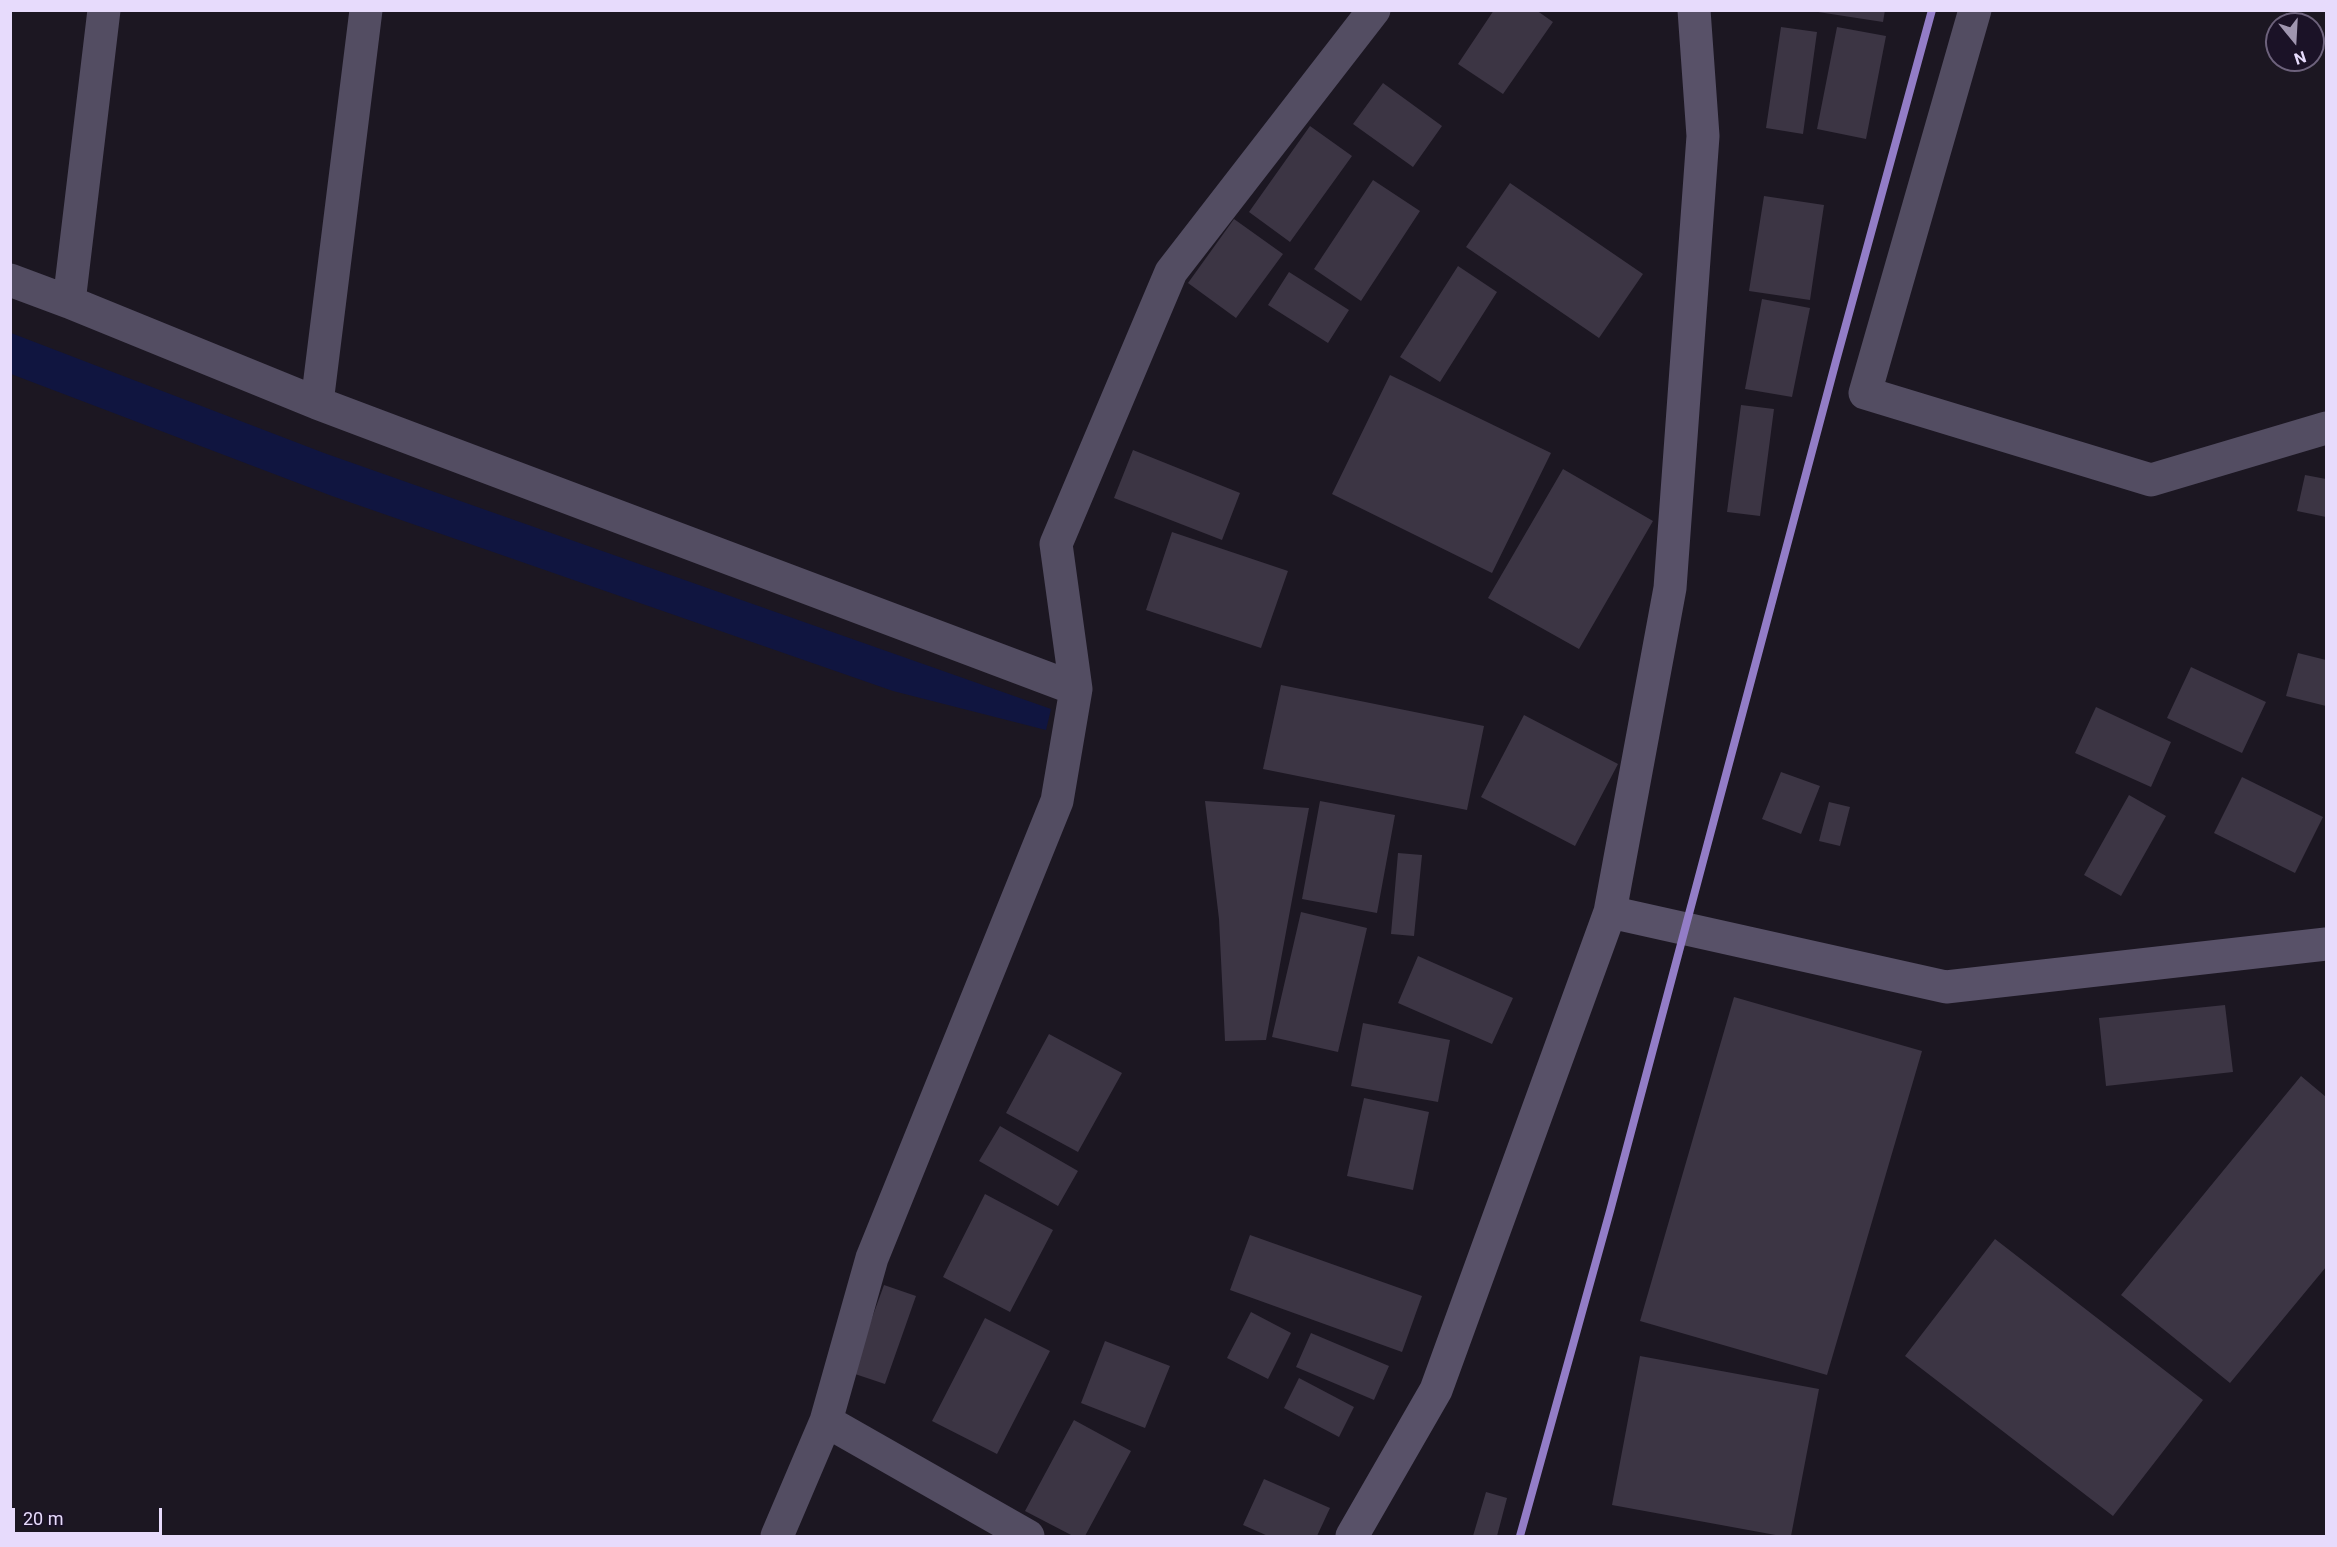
<!DOCTYPE html>
<html>
<head>
<meta charset="utf-8">
<style>
  body { margin:0 }
  #map { position:relative; width:2337px; height:1547px; overflow:hidden; background:#1c1722; font-family:Roboto,sans-serif }
  canvas { display:block }
  .frame { position:absolute; inset:0; border:12px solid #e7dbfc; pointer-events:none }
  .north { position:absolute; left:2265px; top:12px; width:60px; height:60px; box-sizing:border-box; background:#1b1227; border:2px solid #6d627c; border-radius:50%; rotate:162deg; font-size:16px; font-weight:700; line-height:24px; text-align:center; color:#e7dbfc }
  .north::after { content:''; display:block; margin:auto; width:21px; height:27px; background:#a096b0; clip-path:polygon(50% 0,100% 100%,50% 72%,0 100%) }
  .scale { position:absolute; left:12px; top:1508px; width:150px; height:27px; box-sizing:border-box; border:3px solid #e7dbfc; border-top:0; padding-left:8px; font-size:18px; line-height:21px; white-space:nowrap; color:#e7dbfc; -webkit-text-stroke:4px #1b1227; paint-order:stroke }
</style>
</head>
<body>
<div id="map">
<canvas width="2337" height="1547"></canvas>
<div class="frame"></div>
<div class="north">N</div>
<div class="scale">20 m</div>
</div>
<script>
const ctx = document.querySelector('canvas').getContext('2d');
ctx.lineJoin = 'round';
function fill(path, color) { ctx.fillStyle = color; ctx.fill(path, 'evenodd'); }
const poly = rows => new Path2D(rows.map(r => 'M' + r).join(''));
function trace(path, color, width, dash) { ctx.strokeStyle = color; ctx.lineWidth = width; ctx.lineCap = dash ? 'butt' : 'round'; ctx.setLineDash(dash || []); ctx.stroke(path); }
fill(poly([
  [11,333,324,453,1051,709,1046,730,893,691,332,496,11,374]
]), '#101540');
fill(poly([
  [1494,10,1536,10,1553,22,1503,94,1458,64],
  [1805,10,1885,10,1883,22],
  [1781,27,1817,32,1803,134,1766,128],
  [1837,27,1886,36,1866,139,1817,129],
  [1383,83,1442,126,1413,167,1353,124],
  [1310,126,1352,156,1290,242,1249,212],
  [1373,180,1420,211,1361,301,1314,269],
  [1510,183,1643,274,1599,338,1466,247],
  [1764,196,1824,205,1810,300,1749,291],
  [1234,219,1283,254,1236,318,1188,283],
  [1458,266,1497,292,1440,382,1400,357],
  [1289,272,1349,310,1328,343,1268,305],
  [1762,299,1810,308,1792,397,1745,389],
  [1390,375,1551,453,1492,573,1332,494],
  [1741,405,1774,409,1760,516,1727,512],
  [1133,450,1240,493,1222,540,1114,498],
  [1563,469,1653,521,1579,649,1488,598],
  [2305,475,2326,479,2326,517,2297,511],
  [1172,532,1288,571,1261,648,1146,610],
  [2298,653,2326,660,2326,706,2286,696],
  [2191,667,2266,702,2242,753,2167,718],
  [1281,685,1484,726,1467,810,1263,769],
  [2096,707,2171,742,2151,787,2075,753],
  [1524,715,1618,764,1575,846,1481,797],
  [1781,772,1820,786,1801,834,1762,819],
  [2242,777,2323,817,2295,873,2214,833],
  [2129,795,2166,816,2121,896,2084,875],
  [1205,801,1309,808,1266,1040,1225,1041,1219,919],
  [1320,801,1395,815,1377,913,1302,899],
  [1829,802,1850,807,1840,846,1819,841],
  [1398,853,1422,855,1414,936,1391,934],
  [1301,912,1367,928,1338,1052,1272,1037],
  [1418,956,1513,998,1492,1044,1398,1003],
  [1734,997,1922,1051,1827,1375,1640,1321],
  [2225,1005,2233,1072,2106,1086,2099,1018],
  [1363,1023,1450,1040,1438,1102,1351,1086],
  [1049,1034,1122,1073,1078,1152,1006,1113],
  [2301,1076,2326,1097,2326,1267,2230,1383,2121,1295],
  [1364,1098,1429,1112,1413,1190,1347,1176],
  [1000,1126,1078,1171,1058,1206,979,1161],
  [985,1194,1053,1230,1010,1312,943,1277],
  [1250,1235,1422,1296,1402,1352,1230,1290],
  [1995,1239,2203,1400,2113,1516,1905,1356],
  [884,1285,916,1296,885,1384,852,1373],
  [1251,1312,1291,1333,1268,1379,1227,1358],
  [985,1318,1050,1351,997,1454,932,1421],
  [1311,1333,1389,1366,1374,1400,1296,1367],
  [1105,1341,1170,1366,1145,1428,1081,1403],
  [1640,1356,1819,1389,1791,1536,1781,1536,1612,1505],
  [1299,1378,1354,1407,1339,1437,1284,1408],
  [1074,1420,1131,1451,1085,1536,1073,1536,1025,1511],
  [1264,1479,1330,1508,1317,1536,1268,1536,1243,1525],
  [1486,1492,1507,1498,1497,1536,1473,1536]
]), '#3c3544');
trace(poly([
  [1975,10,1865,393,2151,480,2326,428],
  [10,280,69,302,317,403,1076,689],
  [69,302,104,10],
  [317,403,366,10],
  [826,1421,1028,1536],
  [777,1536,826,1421,872,1258,1057,801,1076,689,1056,544,1171,272,1374,10]
]), '#534d62', 33);
trace(poly([
  [1610,912,1946,987,2326,944],
  [1352,1536,1436,1390,1610,912,1670,588,1703,136,1694,10]
]), '#585168', 33);
trace(poly([
  [1520,1536,1610,1211,1836,361,1932,10]
]), '#937dc7', 8);
</script>
</body>
</html>
